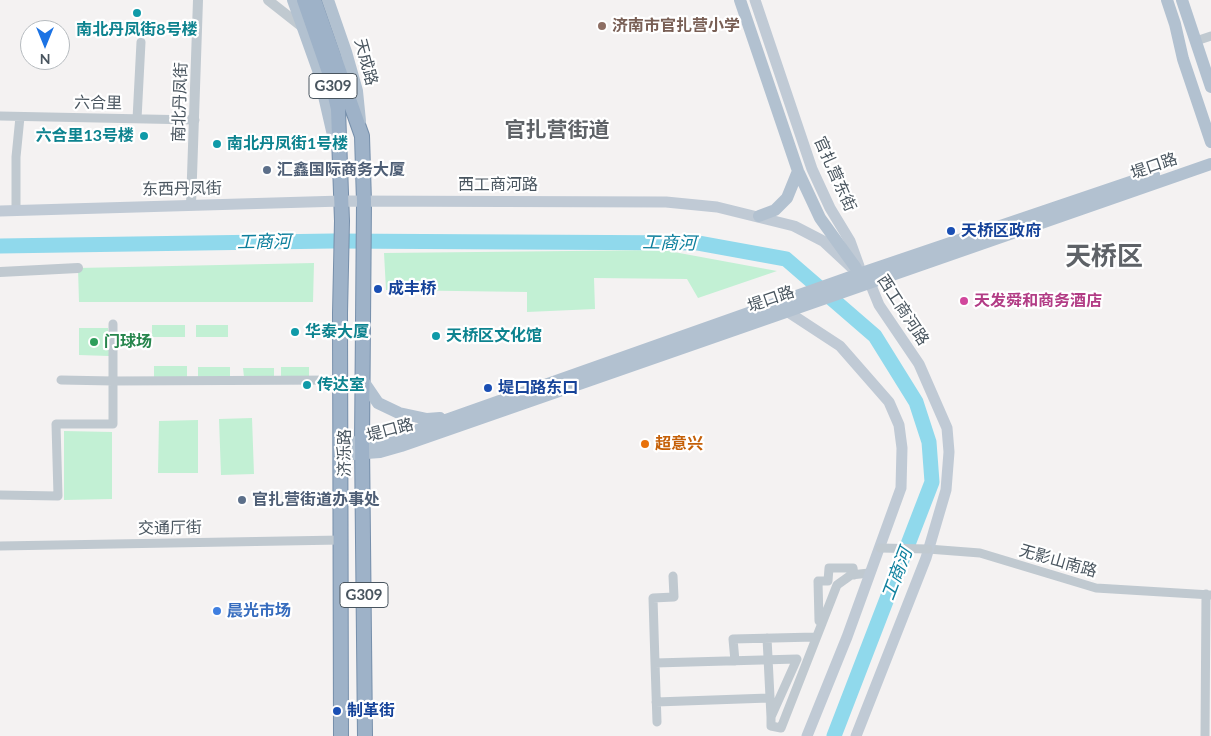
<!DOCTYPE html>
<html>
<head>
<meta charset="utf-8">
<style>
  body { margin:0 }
  #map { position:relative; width:1211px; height:736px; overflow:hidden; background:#f4f2f2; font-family:Lato,sans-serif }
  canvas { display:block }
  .north { position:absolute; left:20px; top:20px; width:50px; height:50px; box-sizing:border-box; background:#fff; border:1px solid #b6bbbf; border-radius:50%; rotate:180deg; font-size:14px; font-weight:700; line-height:20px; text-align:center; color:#49555f }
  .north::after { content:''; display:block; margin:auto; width:18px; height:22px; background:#1c73e4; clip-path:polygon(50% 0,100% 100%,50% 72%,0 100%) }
</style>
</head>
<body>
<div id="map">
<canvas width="1211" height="736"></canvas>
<div class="north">N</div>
</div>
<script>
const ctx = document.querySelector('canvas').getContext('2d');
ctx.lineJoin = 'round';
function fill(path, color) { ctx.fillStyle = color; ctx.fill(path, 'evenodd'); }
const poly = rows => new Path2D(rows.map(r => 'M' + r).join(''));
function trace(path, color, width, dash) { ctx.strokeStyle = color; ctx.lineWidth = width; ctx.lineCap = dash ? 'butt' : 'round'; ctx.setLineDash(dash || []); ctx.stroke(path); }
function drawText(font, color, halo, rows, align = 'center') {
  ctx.font = font + ' Lato,"Noto Sans SC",sans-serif'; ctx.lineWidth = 4.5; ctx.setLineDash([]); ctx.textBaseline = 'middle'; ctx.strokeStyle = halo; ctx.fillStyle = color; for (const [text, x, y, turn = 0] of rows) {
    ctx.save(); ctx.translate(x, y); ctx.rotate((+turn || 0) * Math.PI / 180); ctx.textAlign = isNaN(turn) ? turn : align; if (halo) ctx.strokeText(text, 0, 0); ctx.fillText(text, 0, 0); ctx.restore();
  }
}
fill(poly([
  [663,250,777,271,698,298,687,279,594,278,595,309,527,312,527,292,386,290,384,253],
  [314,263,313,302,79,302,78,268],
  [152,325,185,325,185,337,152,337],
  [196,325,228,325,228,337,196,337],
  [79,328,108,328,109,356,79,355],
  [154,366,187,366,187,378,154,378],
  [198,367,230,367,230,378,198,378],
  [281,367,309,367,309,377,281,377],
  [243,368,274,368,274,377,244,377],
  [252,418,254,474,221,475,219,419],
  [198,420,198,473,158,473,159,421],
  [64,431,112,432,112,499,64,500]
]), '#c2f0d4');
trace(poly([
  [0,246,333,241,698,243,786,259,875,336,916,402,929,442,932,482,834,736]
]), '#90d9ec', 15);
const trunk = poly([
  [304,0,330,75,338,109,342,221,340,313,341,736],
  [314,0,362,136,364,202,362,443,365,736]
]);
trace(trunk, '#768fab', 16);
trace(poly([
  [1196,41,1211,36],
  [0,116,195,120],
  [137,119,141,42],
  [16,211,16,157,20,117],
  [61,380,113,381,113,324],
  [0,495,58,496,56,424,113,424,113,381,340,380],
  [0,546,341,540],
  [928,549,980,553,1096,588,1211,595],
  [673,576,674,597,653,598,655,663,797,659,771,717,771,726,781,728,837,585,851,575,869,573],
  [819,621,818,581,828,581,829,568,853,568,854,575],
  [767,638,771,717],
  [735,661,733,639,815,637],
  [655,663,657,722],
  [656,702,769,698],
  [1205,736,1206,594]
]), '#c0c9d0', 9);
trace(poly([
  [268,0,301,26],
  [191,205,198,0],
  [0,272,78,268]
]), '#c0c9d0', 10);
trace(poly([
  [755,0,812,169,830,208,850,241,859,266],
  [0,211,342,201,666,202,717,207,794,226,823,241,851,267],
  [782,308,840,346,889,402,899,425,902,448,901,488,847,637,807,736],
  [856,736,926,558,946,490,949,452,947,428,919,364,879,305,870,283,863,277]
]), '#c0cad5', 11);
trace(poly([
  [293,0,318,70,335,144],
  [328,0,346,52,357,91,360,121],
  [740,0,798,171,820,218,856,268],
  [1167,0,1175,24,1183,59,1211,142],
  [1182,0,1211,87],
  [759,216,775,210,787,198,798,171],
  [363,381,378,403,399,413,427,419,440,418],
  [340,443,379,441,398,437,859,274,1154,174],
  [340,455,380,452,401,446,1211,164]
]), '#b2c1d0', 12);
trace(trunk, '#9eb2c8', 14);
trace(poly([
  [880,548,928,549]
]), '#c0c9d0', 9);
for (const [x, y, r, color] of [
  [137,13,5,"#0f9aa8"],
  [602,26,5,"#8d6e63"],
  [144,136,5,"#0f9aa8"],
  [217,144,5,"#0f9aa8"],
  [267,170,5,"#5c6f8a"],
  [951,231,5,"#1a4fb4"],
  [378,289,5,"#1a4fb4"],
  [964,301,5,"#d1479c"],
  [295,332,5,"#0f9aa8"],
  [436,336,5,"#0f9aa8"],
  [94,342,5,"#2e9e5b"],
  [307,385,5,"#0f9aa8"],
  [488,388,5,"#1a4fb4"],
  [645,444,5,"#e8710a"],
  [242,500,5,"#5c6f8a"],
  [217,611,5,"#3f7fe0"],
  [337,711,5,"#1a4fb4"]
]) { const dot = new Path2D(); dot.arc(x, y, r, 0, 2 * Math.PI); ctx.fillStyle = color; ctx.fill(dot); trace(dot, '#fff', 2); }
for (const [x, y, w] of [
  [333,86,48],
  [364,595,48]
]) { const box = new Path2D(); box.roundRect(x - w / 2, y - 12.5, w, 25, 4); ctx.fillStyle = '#fff'; ctx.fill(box); trace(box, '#49555f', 1); }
drawText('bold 15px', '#49555f', null, [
  ["G309",333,86],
  ["G309",364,595]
]);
drawText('bold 16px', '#785e54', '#fff', [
  ["济南市官扎营小学",612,26]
], 'left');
drawText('bold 16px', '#0d838f', '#fff', [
  ["南北丹凤街8号楼",137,30,"center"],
  ["六合里13号楼",134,136,"right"],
  ["南北丹凤街1号楼",227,144],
  ["华泰大厦",305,332],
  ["天桥区文化馆",446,336],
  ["传达室",317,385]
], 'left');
drawText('16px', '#49555f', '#fff', [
  ["天成路",366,62,75],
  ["南北丹凤街",180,102,-88],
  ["六合里",98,103,1],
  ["堤口路",1154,166,-19],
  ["官扎营东街",835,174,66],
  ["西工商河路",498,185],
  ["东西丹凤街",182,189,-1],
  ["堤口路",771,299,-19],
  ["西工商河路",903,310,57],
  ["堤口路",390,430,-15],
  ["济泺路",345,453,-90],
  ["交通厅街",170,528,-1],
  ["无影山南路",1058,561,16]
]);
drawText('bold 16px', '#4e5e75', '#fff', [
  ["汇鑫国际商务大厦",277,170],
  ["官扎营街道办事处",252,500]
], 'left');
drawText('bold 16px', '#164399', '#fff', [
  ["天桥区政府",961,231],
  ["成丰桥",388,289],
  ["堤口路东口",498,388],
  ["制革街",347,711]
], 'left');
drawText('bold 16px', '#b23c85', '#fff', [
  ["天发舜和商务酒店",974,301]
], 'left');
drawText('bold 16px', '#27864d', '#fff', [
  ["门球场",104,342]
], 'left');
drawText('bold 16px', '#c56008', '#fff', [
  ["超意兴",655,444]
], 'left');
drawText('bold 16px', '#366cbe', '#fff', [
  ["晨光市场",227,611]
], 'left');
drawText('italic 18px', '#0e809e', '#fff', [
  ["工商河",264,242,-1],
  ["工商河",669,243,1],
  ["工商河",897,574,-69]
]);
drawText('bold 21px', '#5e6267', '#fff', [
  ["官扎营街道",557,130]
]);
drawText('bold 26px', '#5e6267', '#fff', [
  ["天桥区",1104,257]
]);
</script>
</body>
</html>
